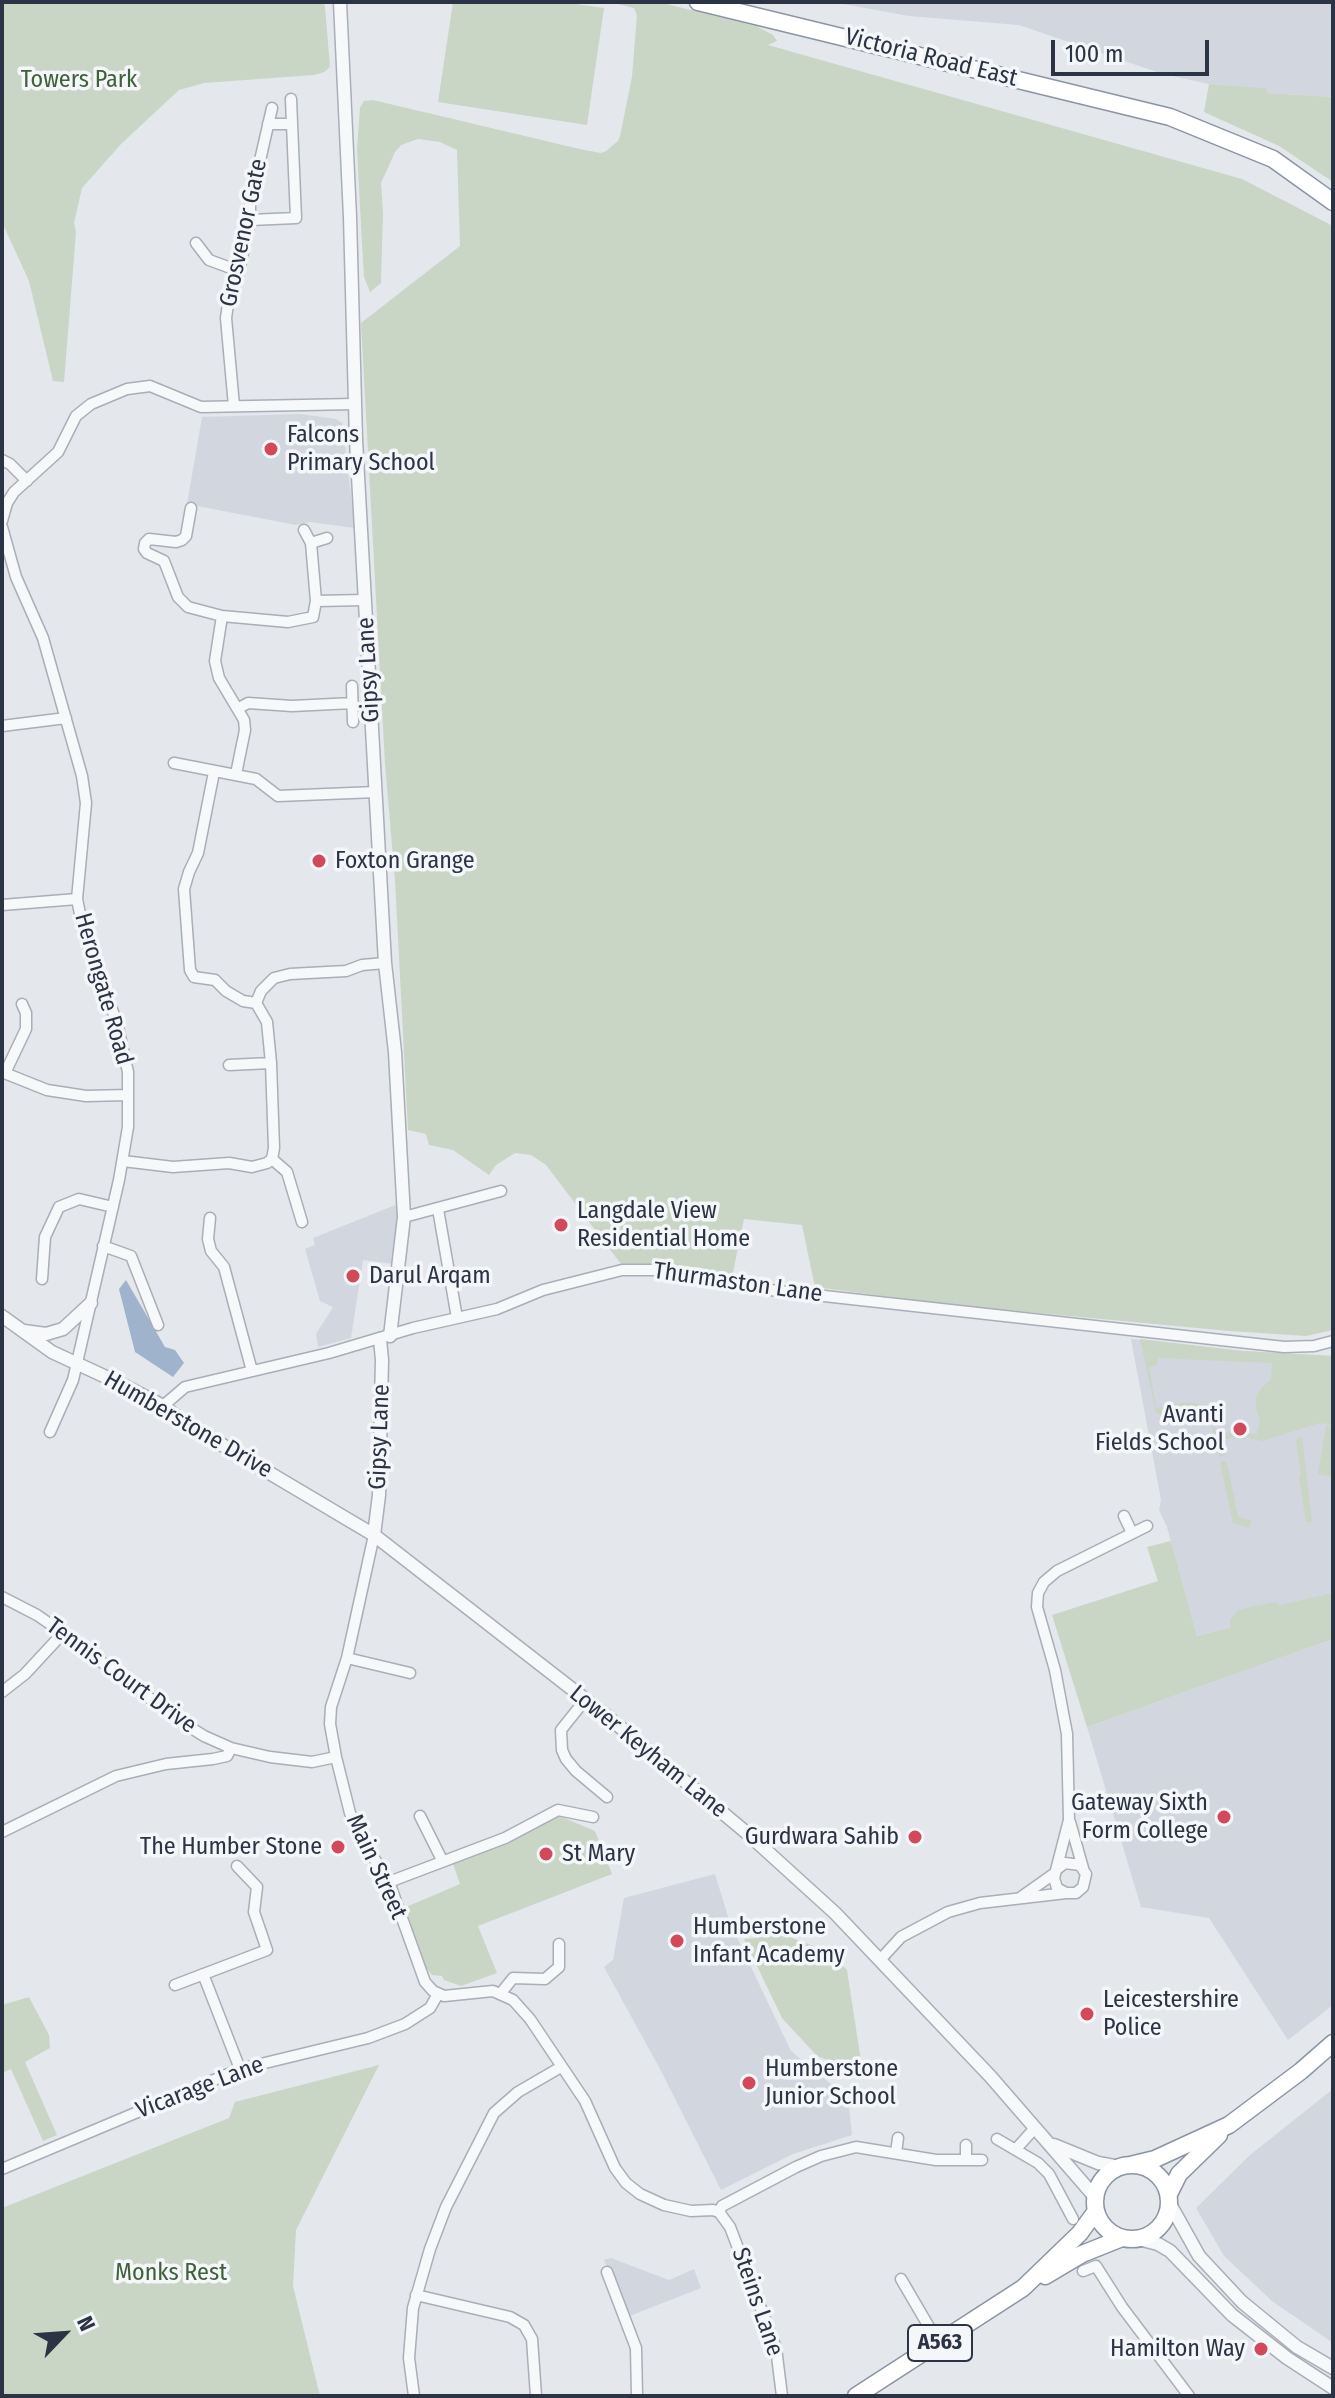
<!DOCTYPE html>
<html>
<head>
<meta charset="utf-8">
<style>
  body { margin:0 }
  #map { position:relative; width:1335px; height:2398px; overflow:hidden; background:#e4e7ec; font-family:"Fira Sans Condensed",sans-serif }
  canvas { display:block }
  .frame { position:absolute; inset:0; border:4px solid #2b3445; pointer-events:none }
  .north { position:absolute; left:24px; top:2294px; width:80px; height:80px; -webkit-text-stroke:6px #f4f6f9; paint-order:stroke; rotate:65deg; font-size:22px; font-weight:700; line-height:32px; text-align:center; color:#2b3445 }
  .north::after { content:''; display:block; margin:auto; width:28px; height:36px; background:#2b3445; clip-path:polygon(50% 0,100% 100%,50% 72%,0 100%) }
  .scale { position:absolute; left:1051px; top:40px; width:158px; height:36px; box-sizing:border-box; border:4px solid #2b3445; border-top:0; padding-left:10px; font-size:24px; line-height:28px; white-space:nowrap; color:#2b3445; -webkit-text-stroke:6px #f4f6f9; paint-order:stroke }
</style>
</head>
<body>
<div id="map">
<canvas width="1335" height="2398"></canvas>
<div class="frame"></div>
<div class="north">N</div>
<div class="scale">100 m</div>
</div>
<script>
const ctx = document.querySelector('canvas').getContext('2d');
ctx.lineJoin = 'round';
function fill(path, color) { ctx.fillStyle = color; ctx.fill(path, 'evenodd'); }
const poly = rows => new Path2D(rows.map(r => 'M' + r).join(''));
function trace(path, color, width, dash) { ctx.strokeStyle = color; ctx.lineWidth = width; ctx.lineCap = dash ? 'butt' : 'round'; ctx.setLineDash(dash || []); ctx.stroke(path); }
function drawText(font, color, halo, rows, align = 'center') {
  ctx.font = font + ' "Fira Sans Condensed",sans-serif'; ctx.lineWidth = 7; ctx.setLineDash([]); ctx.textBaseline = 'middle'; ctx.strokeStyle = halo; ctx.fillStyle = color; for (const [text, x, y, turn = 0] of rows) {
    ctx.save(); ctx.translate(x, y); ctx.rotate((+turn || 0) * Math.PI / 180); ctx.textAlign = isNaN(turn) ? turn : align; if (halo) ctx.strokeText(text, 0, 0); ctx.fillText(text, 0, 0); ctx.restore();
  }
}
fill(poly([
  [832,2,1333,2,1333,97,1266,93,1266,88,1209,84,1163,74,1019,25,909,16],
  [300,414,336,419,342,423,355,528,310,522,296,525,187,504,202,417],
  [398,1204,399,1226,394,1264,363,1260,351,1338,318,1347,316,1334,333,1307,320,1301,305,1249,315,1245,313,1238],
  [1131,1339,1243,1351,1333,1356,1333,1599,1197,1636,1167,1527,1159,1510,1161,1500],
  [1333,1639,1333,2005,1288,2040,1209,1918,1141,1907,1087,1727],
  [715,1874,730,1923,791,2051,848,2098,852,2135,793,2154,721,2190,660,2069,604,1967,613,1960,624,1898],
  [1333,2089,1333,2343,1272,2301,1224,2256,1196,2208,1250,2155],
  [611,2258,669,2280,694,2269,701,2288,627,2317,604,2260]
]), '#d2d6de');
fill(poly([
  [2,2,323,2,325,7,330,67,324,72,314,75,204,83,179,90,121,144,82,188,74,223,76,232,64,382,53,381,29,281,2,222],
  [453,2,562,2,604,8,587,125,438,102],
  [609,2,658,2,756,26,773,35,777,41,768,45,1242,179,1333,226,1333,1330,1306,1336,1229,1331,942,1304,815,1287,802,1225,744,1219,732,1277,660,1264,621,1264,546,1165,531,1155,515,1153,496,1165,489,1175,453,1150,429,1145,426,1134,408,1130,395,880,385,764,361,323,460,246,457,150,440,142,418,139,401,145,395,152,381,183,383,213,381,283,370,292,364,277,362,244,357,149,360,108,364,101,373,100,584,150,601,153,606,151,618,141,620,136,632,77,637,15,634,8],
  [1209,84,1266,88,1267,93,1333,97,1333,182,1279,146,1204,112],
  [1140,1339,1243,1351,1333,1356,1333,1425,1320,1423,1262,1441,1245,1437,1245,1440,1231,1437,1230,1439,1222,1439,1225,1455,1220,1457,1212,1428,1215,1427,1215,1432,1257,1434,1260,1419,1256,1409,1256,1398,1261,1388,1271,1380,1272,1363,1158,1358,1157,1365,1149,1367,1156,1408,1187,1402,1212,1407,1212,1416,1206,1416,1194,1407,1181,1406,1171,1408,1161,1416,1156,1412],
  [1326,1426,1333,1427,1333,1477,1318,1474],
  [1302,1437,1312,1522,1306,1522,1299,1478,1301,1477,1296,1439],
  [1224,1460,1227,1463,1238,1517,1252,1521,1248,1528,1233,1523,1220,1463],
  [1171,1541,1197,1636,1231,1627,1230,1620,1238,1610,1275,1602,1280,1605,1333,1593,1333,1639,1087,1727,1052,1615,1158,1581,1147,1547],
  [557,1815,595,1831,612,1874,478,1926,497,1973,461,1986,444,1980,442,1976,432,1975,422,1963,406,1907,460,1884,453,1864,515,1839],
  [784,1935,830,1952,847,1970,863,2074,817,2056,782,2018,744,1939],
  [29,1997,49,2035,50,2048,25,2062,57,2135,43,2141,11,2069,2,2073,2,2005],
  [379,2065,296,2230,293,2286,320,2396,2,2396,2,2208,229,2118,235,2102]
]), '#c9d6c5');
fill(poly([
  [126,1280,165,1347,175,1350,184,1363,173,1377,135,1352,119,1289]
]), '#9fb4cc');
const minor = poly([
  [291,99,292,124],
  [250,220,296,218,292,124,268,124],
  [196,243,209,260,239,271],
  [234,406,226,318,228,304,239,271,250,220,250,204,272,108],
  [2,460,10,464,27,481],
  [191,508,186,536,182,540,176,542,149,539,145,543,144,549,147,553,164,561,178,597,188,607,222,616,288,622,313,617,316,601,365,600],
  [2,521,7,503,14,492,58,452,76,416,91,404,127,389,150,386,201,407,355,404],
  [2,527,16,577,43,638,82,776,86,803,77,899,84,934,117,1023,128,1072,128,1127,119,1180,73,1380,50,1432],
  [304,530,311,543,316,601],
  [311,543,327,538],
  [222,616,215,661,219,678,244,720,245,730,236,774],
  [352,686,353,722],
  [239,708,248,703,292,706,353,703],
  [2,726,66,718],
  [174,763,256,779,278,796,376,792],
  [214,772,198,853,189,872,184,889,190,970,194,977,215,980,226,991,243,1001,256,1003],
  [2,905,77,899],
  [229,1065,271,1063],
  [2,1072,47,1090,86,1096,128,1095],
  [5,1073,26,1029,26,1013,22,1004],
  [272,1159,274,1148,271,1063,267,1022,256,1003,261,991,274,978,290,974,346,971,362,965,385,963],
  [123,1161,173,1167,229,1163,252,1167,267,1163,272,1159,287,1172,302,1222],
  [438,1209,457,1318],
  [404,1217,501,1191],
  [210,1218,208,1239,211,1251,224,1267,252,1371],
  [103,1246,131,1256,158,1325],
  [42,1279,45,1237,59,1207,79,1199,113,1207],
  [163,1406,185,1387,329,1353,413,1328,497,1309,543,1290,622,1270,659,1270,770,1290,1284,1347,1314,1346,1333,1341],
  [1124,1516,1132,1533],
  [374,1535,347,1658,331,1707,330,1724,336,1757,350,1813,360,1836,389,1882,425,1982,433,1991,444,1996,493,1991,513,2000,530,2019,585,2101,615,2168,626,2183,640,2194,664,2205,691,2211,713,2210,719,2212],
  [2,1597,37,1615,63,1633,180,1721,204,1736,231,1748,270,1757,312,1762,336,1757],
  [347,1658,410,1673],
  [2,1692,25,1674,63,1633],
  [585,1700,561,1730,562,1750,566,1759,576,1771,607,1797],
  [420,1816,442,1860],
  [1070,1822,1083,1868],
  [2,1832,116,1776,166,1764,213,1759,227,1756,231,1748],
  [1057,1869,1065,1863,1080,1865,1086,1874,1083,1887,1076,1893,1066,1893,1057,1888,1054,1878,1069,1820,1067,1734,1055,1670,1037,1607,1038,1593,1044,1582,1057,1571,1147,1526],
  [389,1882,505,1838,558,1810,593,1817],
  [1021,1897,1055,1873],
  [880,1960,901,1937,948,1912,980,1903,1066,1893],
  [203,1974,240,2069],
  [175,1985,267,1950,254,1912,257,1887,237,1866],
  [501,1993,513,1978,545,1979,559,1967,559,1944],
  [997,2139,1038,2163,1049,2174,1073,2219],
  [1016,2149,1034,2129],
  [896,2153,898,2138],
  [966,2160,966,2145],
  [2,2169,240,2069,368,2038,405,2024,430,2008,438,1994],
  [719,2212,722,2206,796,2167,821,2156,856,2147,936,2160,982,2160],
  [719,2212,730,2227,776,2348,782,2396],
  [1083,2271,1096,2266,1122,2307,1189,2396],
  [607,2272,636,2348,637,2396],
  [901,2279,939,2344],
  [416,2295,510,2317,524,2325,532,2339,536,2396],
  [414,2396,409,2358,413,2308,430,2249,446,2207,494,2113,518,2092,561,2067]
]);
const tertiary = poly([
  [340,2,350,217,356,440,385,963,395,1052,404,1217,390,1336],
  [2,1316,52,1352,119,1383,163,1406,187,1424,374,1535,608,1717,748,1834,835,1913,990,2076,1095,2197],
  [24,1331,46,1334,63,1329,91,1303],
  [374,1535,379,1495,382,1360,380,1339],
  [1054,2145,1098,2163,1120,2167],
  [1170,2204,1199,2256,1242,2302,1297,2347,1333,2368],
  [1138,2239,1158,2244,1170,2251,1232,2315,1287,2358,1333,2388]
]);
const trunk = poly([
  [698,2,1170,117,1273,159,1333,202],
  '1095 2202a37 37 0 1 1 74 0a37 37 0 1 1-74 0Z',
  [1130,2165,1155,2159,1229,2125,1301,2071,1333,2043],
  [1169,2194,1179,2174,1219,2135],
  [1045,2276,1082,2254,1122,2238],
  [856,2396,1023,2288,1080,2233,1096,2211]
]);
trace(minor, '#a9aeb7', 13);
trace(tertiary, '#a9aeb7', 15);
trace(trunk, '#8b94a3', 19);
trace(minor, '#f7f8fa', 10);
trace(tertiary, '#f7f8fa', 12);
trace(trunk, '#fff', 16);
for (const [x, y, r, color] of [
  [271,449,8,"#d1495b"],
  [319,861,8,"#d1495b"],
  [561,1225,8,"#d1495b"],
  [353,1276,8,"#d1495b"],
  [1240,1429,8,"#d1495b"],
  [1224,1817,8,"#d1495b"],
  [915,1837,8,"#d1495b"],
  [338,1847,8,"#d1495b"],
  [546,1854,8,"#d1495b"],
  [677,1941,8,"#d1495b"],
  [1087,2014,8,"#d1495b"],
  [749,2083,8,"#d1495b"],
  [1261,2349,8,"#d1495b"]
]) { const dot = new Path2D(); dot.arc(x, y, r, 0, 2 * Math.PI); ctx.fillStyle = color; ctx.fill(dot); trace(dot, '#f4f6f9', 3); }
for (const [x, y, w] of [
  [940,2343,64]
]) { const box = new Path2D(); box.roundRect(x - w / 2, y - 18, w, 36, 6); ctx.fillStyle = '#f4f6f9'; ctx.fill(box); trace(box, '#2b3445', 2); }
drawText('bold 22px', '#2b3445', null, [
  ["A563",940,2343]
]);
drawText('24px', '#2b3445', '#f4f6f9', [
  ["Victoria Road East",931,58,14],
  ["Grosvenor Gate",244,233,-78],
  ["Gipsy Lane",369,670,-93],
  ["Herongate Road",103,989,74],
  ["Thurmaston Lane",738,1283,8],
  ["Humberstone Drive",188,1425,30],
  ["Gipsy Lane",380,1437,-88],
  ["Tennis Court Drive",121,1676,36],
  ["Lower Keyham Lane",648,1752,39],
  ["Main Street",376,1867,65],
  ["Vicarage Lane",200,2088,-21],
  ["Steins Lane",757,2302,71]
]);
drawText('24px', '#3f6138', '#f4f6f9', [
  ["Towers Park",79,80],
  ["Monks Rest",171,2273]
]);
drawText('24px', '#2b3445', '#f4f6f9', [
  ["Falcons",287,435],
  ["Primary School",287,463],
  ["Foxton Grange",335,861],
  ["Langdale View",577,1211],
  ["Residential Home",577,1239],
  ["Darul Arqam",369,1276],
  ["Avanti",1224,1415,"right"],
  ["Fields School",1224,1443,"right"],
  ["Gateway Sixth",1208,1803,"right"],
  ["Form College",1208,1831,"right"],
  ["Gurdwara Sahib",899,1837,"right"],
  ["The Humber Stone",322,1847,"right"],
  ["St Mary",562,1854],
  ["Humberstone",693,1927],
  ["Infant Academy",693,1955],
  ["Leicestershire",1103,2000],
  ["Police",1103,2028],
  ["Humberstone",765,2069],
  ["Junior School",765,2097],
  ["Hamilton Way",1245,2349,"right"]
], 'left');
</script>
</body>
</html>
